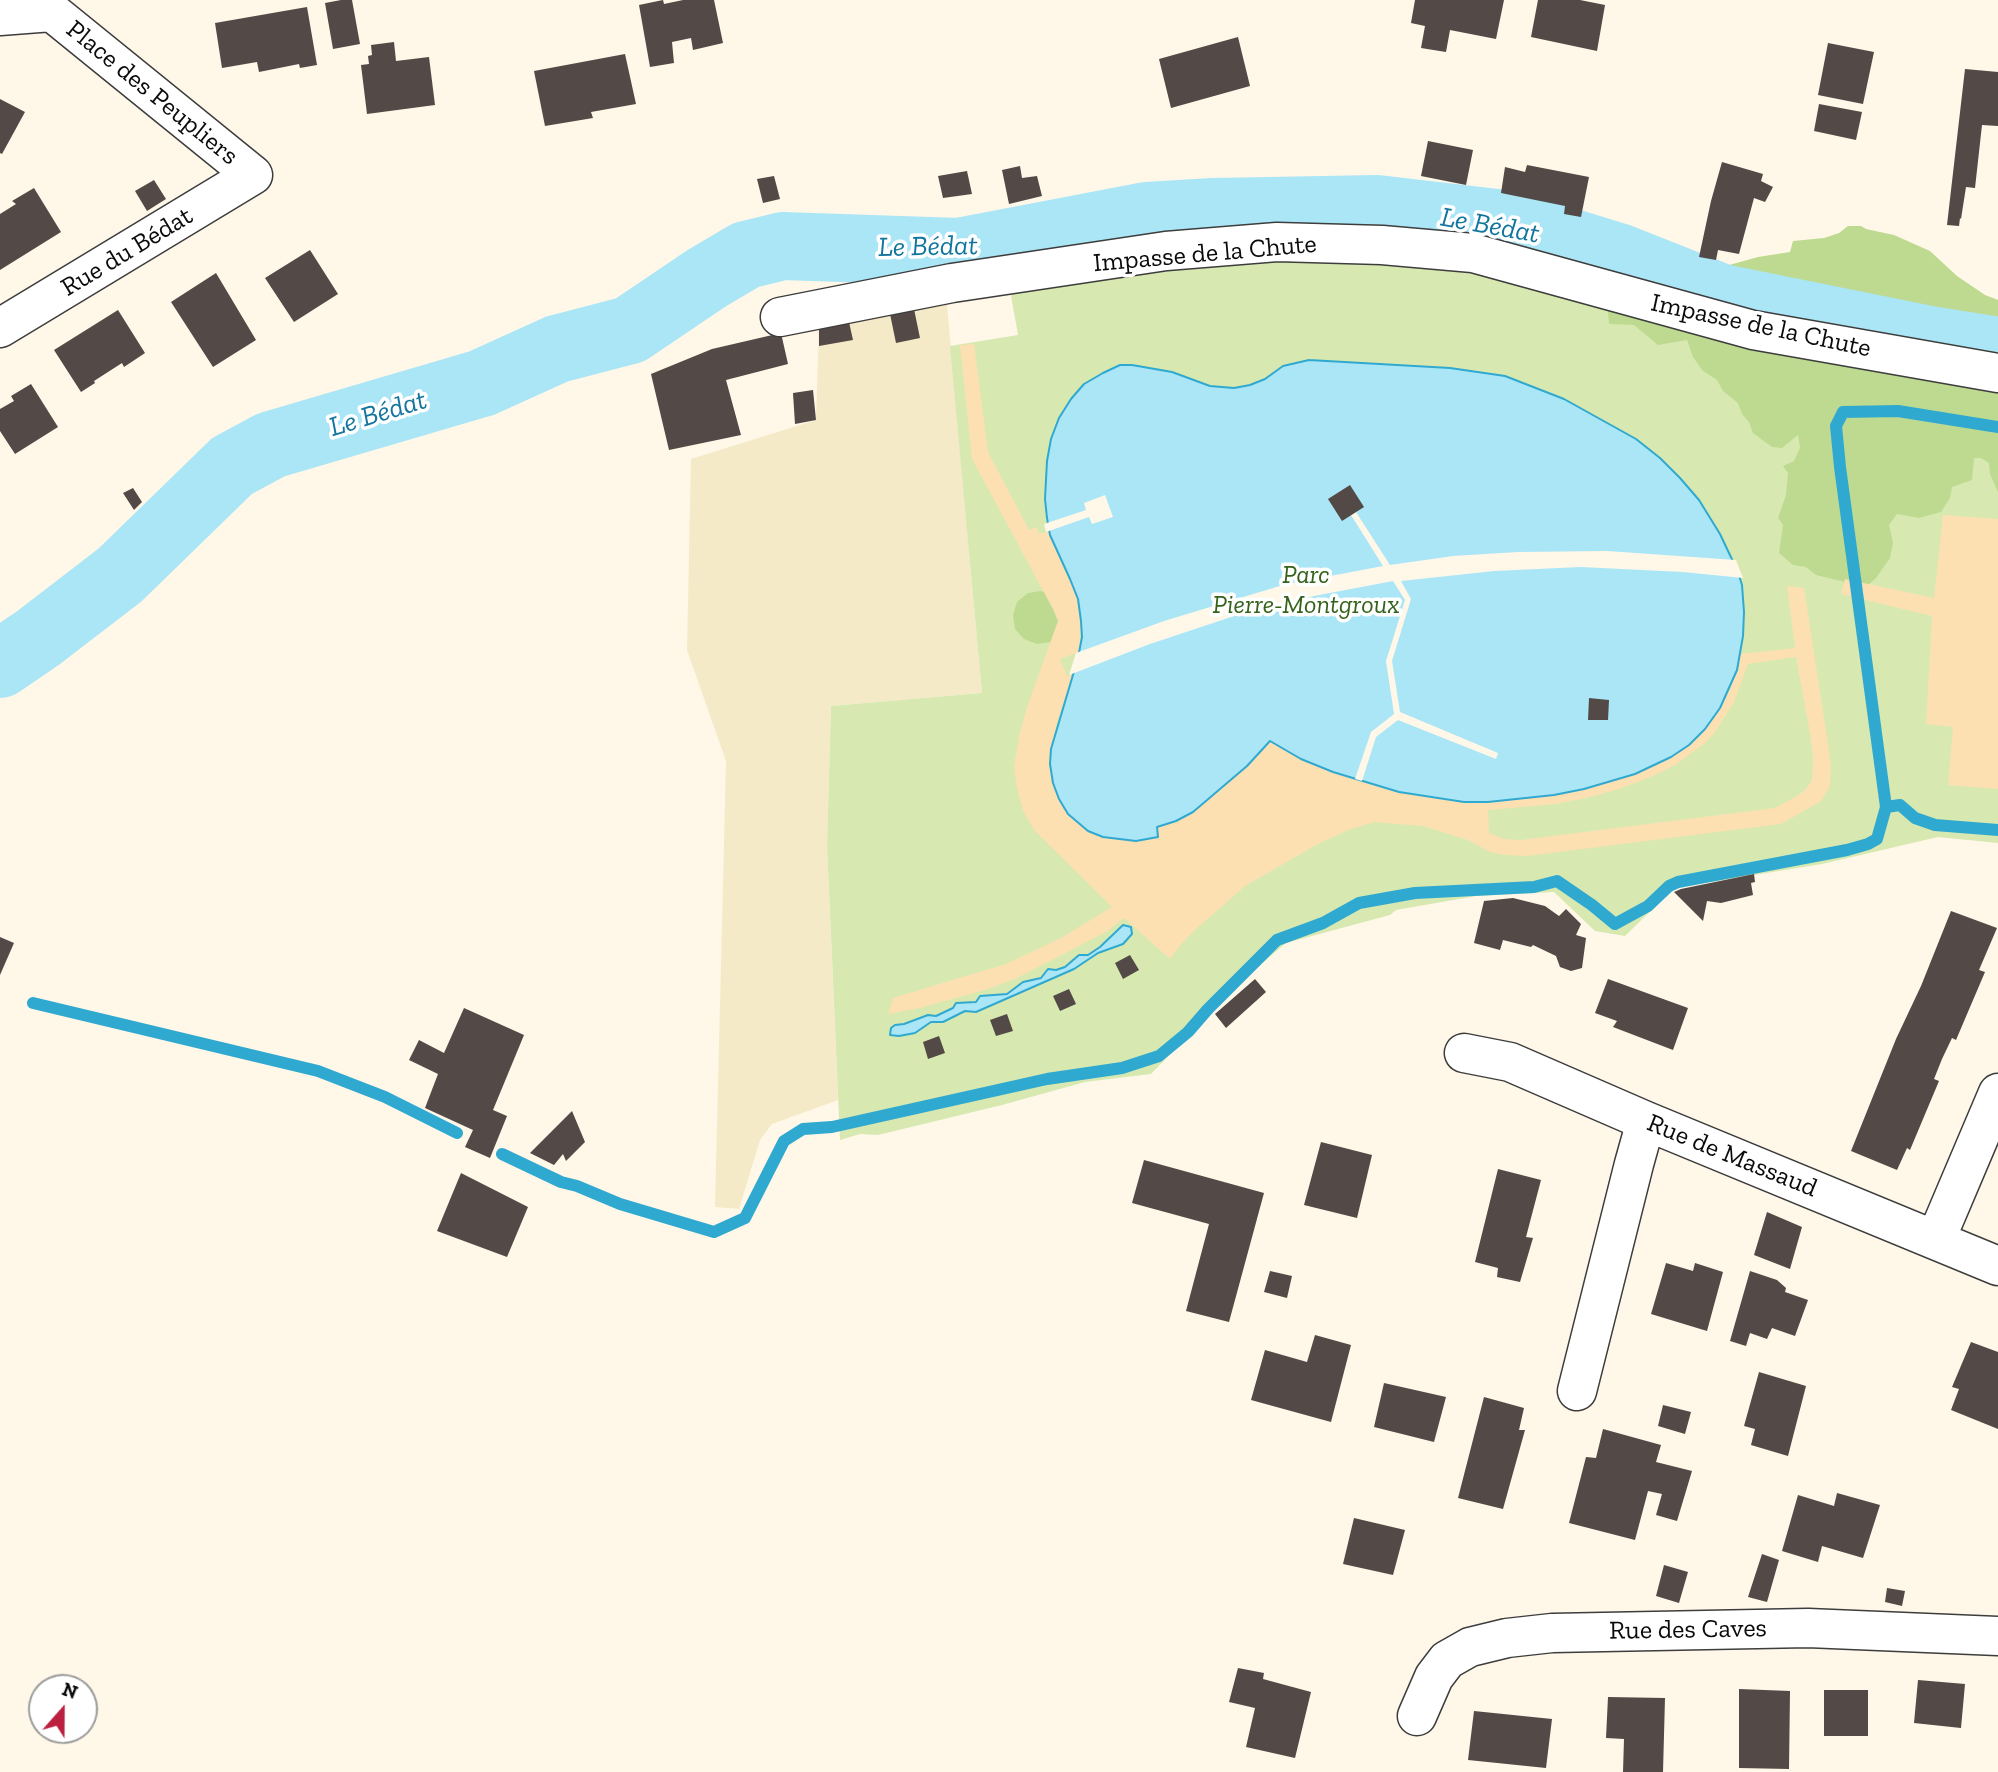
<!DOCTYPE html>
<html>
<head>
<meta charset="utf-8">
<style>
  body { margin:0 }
  #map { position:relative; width:1998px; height:1772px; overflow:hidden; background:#fff7e7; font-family:"Zilla Slab",serif }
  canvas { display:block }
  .north { position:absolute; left:28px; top:1674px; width:70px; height:70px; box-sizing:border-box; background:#fff; border:2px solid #9d9d9d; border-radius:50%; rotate:21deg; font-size:19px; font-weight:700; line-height:28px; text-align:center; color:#0a0a0a }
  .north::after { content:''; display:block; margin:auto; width:24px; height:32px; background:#bc203f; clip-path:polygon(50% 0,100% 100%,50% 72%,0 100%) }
</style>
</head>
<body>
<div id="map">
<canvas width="1998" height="1772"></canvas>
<div class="north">N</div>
</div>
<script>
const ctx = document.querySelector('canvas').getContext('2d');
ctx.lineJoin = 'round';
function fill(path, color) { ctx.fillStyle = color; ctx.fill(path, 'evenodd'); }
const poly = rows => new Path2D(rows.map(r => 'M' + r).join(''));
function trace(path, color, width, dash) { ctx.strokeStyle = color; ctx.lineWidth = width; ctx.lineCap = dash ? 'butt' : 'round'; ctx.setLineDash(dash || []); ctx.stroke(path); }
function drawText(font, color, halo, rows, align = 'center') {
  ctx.font = font + ' "Zilla Slab",serif'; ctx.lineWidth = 7; ctx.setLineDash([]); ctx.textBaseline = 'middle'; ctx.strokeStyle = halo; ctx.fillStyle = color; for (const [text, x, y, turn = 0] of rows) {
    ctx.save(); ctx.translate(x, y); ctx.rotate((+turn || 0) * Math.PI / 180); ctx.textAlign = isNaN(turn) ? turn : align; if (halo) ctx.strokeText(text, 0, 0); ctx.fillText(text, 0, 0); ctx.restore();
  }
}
fill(poly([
  [947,305,982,693,831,706,827,846,838,1100,772,1124,760,1140,739,1209,715,1207,726,761,687,650,691,459,816,420,819,328,914,309]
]), '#f5eac7');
fill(poly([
  [1210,261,1334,261,1470,269,1646,322,1998,394,1998,843,1938,837,1822,864,1674,888,1625,936,1595,931,1554,892,1476,896,1396,910,1390,915,1286,943,1240,982,1151,1074,1085,1082,1002,1105,878,1135,860,1134,840,1140,827,846,831,706,982,693,950,346,1018,335,1010,290]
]), '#d7e9b1');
fill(poly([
  [1848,226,1861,226,1866,229,1894,235,1930,251,1957,276,1985,295,1998,300,1998,492,1990,474,1989,463,1981,458,1974,458,1972,480,1952,487,1950,498,1941,512,1919,518,1897,514,1889,525,1893,543,1890,558,1876,578,1866,587,1816,575,1806,567,1793,565,1779,553,1783,525,1778,518,1786,495,1788,473,1783,466,1794,461,1800,448,1798,435,1782,448,1772,447,1753,433,1749,422,1742,414,1738,403,1723,391,1717,380,1703,371,1693,357,1687,340,1658,345,1634,325,1609,324,1605,273,1645,260,1678,255,1715,269,1758,257,1790,252,1793,241,1824,238,1839,233],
  [1041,591,1054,595,1061,633,1051,642,1037,644,1024,639,1015,629,1013,615,1017,602,1028,593]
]), '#bdda90');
fill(poly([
  [974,344,988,452,1029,530,1036,527,1039,534,1049,531,1078,599,1081,621,1079,652,1060,659,1067,676,1073,675,1056,725,1050,764,1053,784,1059,799,1118,839,1136,841,1158,837,1156,827,1176,821,1258,754,1270,741,1301,759,1355,779,1399,792,1464,802,1488,802,1554,795,1584,789,1635,774,1671,757,1689,745,1714,718,1731,688,1740,654,1795,648,1787,586,1804,588,1831,764,1830,786,1821,801,1781,824,1527,856,1505,855,1490,852,1468,840,1423,826,1374,822,1348,830,1316,845,1245,886,1195,930,1182,943,1170,959,1124,918,1106,932,1017,978,988,989,920,1008,888,1014,893,998,1006,964,1061,938,1112,907,1035,831,1024,813,1017,789,1014,767,1019,736,1028,704,1058,621,1053,609,972,459,960,345],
  [1796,657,1811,739,1813,760,1812,780,1806,789,1797,796,1775,808,1521,840,1504,839,1489,833,1488,810,1556,804,1586,798,1619,789,1655,775,1675,765,1705,743,1715,732,1734,702,1748,664],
  [1943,515,1998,519,1998,789,1948,785,1953,727,1926,724,1932,616,1841,594,1845,579,1934,598]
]), '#fce0b2');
const water = poly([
  [1309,360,1450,368,1505,376,1564,399,1636,439,1660,458,1680,478,1699,500,1720,534,1738,572,1742,585,1744,612,1743,636,1737,670,1720,708,1705,729,1689,745,1671,757,1635,774,1584,789,1554,795,1488,802,1464,802,1399,792,1333,772,1301,759,1270,741,1247,766,1193,812,1176,821,1157,827,1158,837,1136,841,1103,837,1088,831,1068,814,1059,799,1053,783,1050,764,1051,749,1078,658,1082,637,1081,621,1078,599,1070,579,1050,535,1047,518,1045,499,1047,461,1051,439,1059,418,1071,399,1084,384,1103,373,1120,365,1132,365,1172,372,1210,386,1234,388,1250,385,1265,379,1283,366,1309,360],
  [1123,925,1131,927,1132,934,1123,944,1098,953,1074,969,976,1012,965,1011,943,1022,931,1022,915,1033,899,1036,890,1035,891,1028,895,1025,904,1024,928,1015,936,1016,953,1008,956,1003,976,1002,980,996,1007,994,1023,982,1041,978,1048,969,1056,970,1065,967,1079,955,1088,955,1100,947,1123,925]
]);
fill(water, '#abe6f7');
trace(water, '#30a9d0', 2);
fill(poly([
  [1105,495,1113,517,1092,524,1089,517,1046,532,1044,524,1086,510,1084,503],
  [1356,512,1390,565,1453,556,1518,552,1607,551,1736,560,1743,578,1683,572,1581,567,1494,571,1401,581,1411,599,1392,661,1400,712,1498,753,1496,759,1398,720,1376,737,1362,781,1355,779,1371,732,1394,714,1386,661,1405,600,1393,581,1314,596,1234,616,1150,644,1069,675,1076,653,1164,621,1283,585,1383,566,1351,515]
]), '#fff7e7');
trace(poly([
  [1886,807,1840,467,1836,426,1843,412,1898,411,1998,427],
  [33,1003,318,1071,385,1097,457,1133],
  [502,1154,561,1182,577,1186,620,1204,714,1232,745,1218,784,1141,803,1129,832,1127,1047,1079,1122,1068,1159,1056,1188,1032,1208,1009,1277,940,1323,923,1359,903,1415,893,1534,887,1557,881,1592,905,1615,924,1648,906,1669,886,1678,882,1847,850,1868,844,1877,839,1886,807,1900,805,1915,818,1935,825,1998,830]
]), '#30a9d0', 12);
trace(poly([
  [0,664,38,638,120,575,232,466,271,445,482,383,557,349,630,330,707,278,746,255,783,246,959,252,1147,216,1213,212,1377,209,1514,225,1621,258,1722,298,1930,340,1998,351]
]), '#abe6f7', 68);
fill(poly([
  [341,0,352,0,360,44,333,49,325,3],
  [663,0,664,4,683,0,714,0,723,43,693,50,691,38,672,42,674,63,650,67,639,5],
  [1415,0,1504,0,1496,39,1450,30,1446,52,1421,48,1425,26,1411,23],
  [1538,0,1580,0,1605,5,1597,51,1531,37],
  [307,7,317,65,300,68,299,64,259,72,257,62,222,68,215,23],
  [1238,37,1250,86,1171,108,1159,59],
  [394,42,396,61,429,57,435,105,367,114,361,65,369,64,368,56,372,55,371,45],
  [1828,43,1874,52,1863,104,1818,95],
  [625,54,636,104,591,112,593,118,545,126,534,71],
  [1965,69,1998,72,1998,126,1982,125,1975,188,1966,187,1961,219,1960,218,1959,226,1947,225],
  [0,99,25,112,2,154,0,153],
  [1819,104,1862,112,1856,140,1814,131],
  [1428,141,1473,150,1466,185,1421,176],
  [1722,162,1763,174,1761,181,1773,187,1765,202,1754,198,1739,254,1718,250,1716,260,1699,257,1711,201],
  [1527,165,1589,177,1581,217,1564,214,1565,206,1501,193,1505,167,1525,172],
  [1020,166,1022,178,1037,176,1042,196,1009,204,1002,170],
  [967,171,972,194,943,198,938,176],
  [774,176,780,199,763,203,757,179],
  [154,180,166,199,147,211,135,191],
  [34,188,61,232,0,270,0,214,16,204,12,201],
  [310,250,338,294,294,322,265,278],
  [216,273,256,340,213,367,171,302],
  [914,309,920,338,896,343,890,314],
  [118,310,145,353,124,367,122,363,94,381,95,383,81,392,54,350],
  [849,322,853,340,819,346,819,328],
  [781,333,788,364,726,380,741,435,669,450,651,374,712,349],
  [31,384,58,427,15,454,0,431,0,409,14,401,11,396],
  [813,390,816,420,795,424,793,393],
  [1350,485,1364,507,1342,521,1328,499],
  [133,488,142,502,134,510,123,493],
  [1589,698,1609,700,1608,720,1588,720],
  [1754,874,1755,882,1751,883,1753,895,1721,903,1707,901,1703,921,1674,892,1681,889],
  [1513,898,1545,906,1559,916,1566,909,1581,924,1576,935,1586,938,1582,968,1571,971,1560,967,1556,956,1533,945,1531,947,1503,940,1500,950,1474,943,1484,901],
  [1951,911,1997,928,1979,970,1985,972,1956,1040,1952,1038,1942,1059,1934,1079,1939,1081,1910,1150,1907,1148,1897,1170,1851,1151,1896,1039,1921,986],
  [0,937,14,943,0,975],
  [1130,955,1139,970,1123,979,1115,963],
  [1255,979,1266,992,1226,1028,1215,1014],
  [1608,979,1688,1008,1673,1050,1613,1027,1617,1021,1595,1013],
  [1069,989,1076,1004,1060,1011,1053,996],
  [464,1008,524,1035,493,1110,507,1116,490,1158,465,1147,473,1130,425,1108,438,1074,409,1060,419,1040,444,1053],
  [1007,1014,1013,1031,996,1036,990,1020],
  [939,1036,945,1053,928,1059,923,1042],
  [572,1111,585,1142,566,1161,563,1154,554,1165,530,1153],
  [1321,1142,1372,1155,1357,1218,1304,1205],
  [1144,1160,1264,1193,1229,1322,1186,1311,1209,1224,1132,1203],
  [1498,1169,1541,1180,1526,1237,1533,1238,1520,1282,1497,1277,1498,1268,1475,1262],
  [461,1173,528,1207,507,1257,437,1231],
  [1767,1212,1802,1227,1790,1269,1754,1255],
  [1666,1263,1693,1271,1695,1263,1723,1272,1707,1331,1651,1314],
  [1270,1271,1292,1276,1287,1298,1264,1292],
  [1750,1271,1777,1280,1786,1288,1785,1292,1808,1300,1795,1336,1772,1328,1767,1339,1750,1333,1746,1346,1730,1341],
  [1315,1335,1351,1345,1331,1422,1251,1400,1265,1350,1307,1362],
  [1971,1342,1998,1352,1998,1429,1951,1410,1959,1389,1952,1387],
  [1759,1372,1806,1386,1788,1456,1751,1445,1755,1429,1744,1426],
  [1384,1383,1446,1397,1434,1442,1374,1427],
  [1484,1397,1524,1408,1519,1430,1525,1430,1503,1509,1458,1498],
  [1663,1405,1691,1412,1685,1434,1658,1426],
  [1603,1429,1661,1445,1656,1462,1692,1471,1677,1521,1656,1515,1662,1494,1648,1491,1635,1540,1569,1523,1586,1457,1596,1458],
  [1837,1493,1880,1505,1863,1558,1822,1546,1818,1562,1782,1551,1798,1495,1834,1506],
  [1354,1518,1405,1530,1393,1575,1343,1564],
  [1762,1554,1779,1560,1767,1602,1748,1597],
  [1664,1565,1688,1572,1679,1603,1656,1596],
  [1887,1588,1905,1591,1902,1606,1885,1602],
  [1238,1668,1264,1673,1263,1679,1311,1692,1295,1758,1246,1747,1255,1708,1229,1702],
  [1918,1680,1965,1684,1961,1728,1914,1723],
  [1739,1689,1790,1691,1789,1769,1739,1768],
  [1824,1690,1868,1690,1868,1736,1824,1736],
  [1608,1697,1665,1698,1663,1772,1623,1772,1624,1739,1606,1738],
  [1474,1711,1552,1719,1546,1768,1468,1760]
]), '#534946');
const minor = poly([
  [0,16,52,12],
  [780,317,952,283,1166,251,1277,242,1382,245,1473,253,1753,330,1998,373],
  [0,328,253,175,52,12],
  [1464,1053,1510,1062,1646,1121,1998,1266],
  [1936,1239,1998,1093],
  [1577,1391,1634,1164,1646,1121],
  [1417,1716,1434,1677,1447,1660,1470,1647,1507,1638,1552,1633,1808,1628,1998,1636]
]);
trace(minor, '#3d3d3d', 41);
trace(minor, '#fff', 38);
drawText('26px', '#0a0a0a', '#fff', [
  ["Place des Peupliers",152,93,39],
  ["Rue du Bédat",127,252,-31],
  ["Impasse de la Chute",1205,254,-5],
  ["Impasse de la Chute",1761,326,12],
  ["Rue de Massaud",1732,1156,22],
  ["Rue des Caves",1688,1630,-1]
]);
drawText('italic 26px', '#34621a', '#fff', [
  ["Parc",1306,576],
  ["Pierre-Montgroux",1306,606]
]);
drawText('italic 28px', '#12759d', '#fff', [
  ["Le Bédat",1490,226,10],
  ["Le Bédat",928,247,-1],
  ["Le Bédat",378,414,-17]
]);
</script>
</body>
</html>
